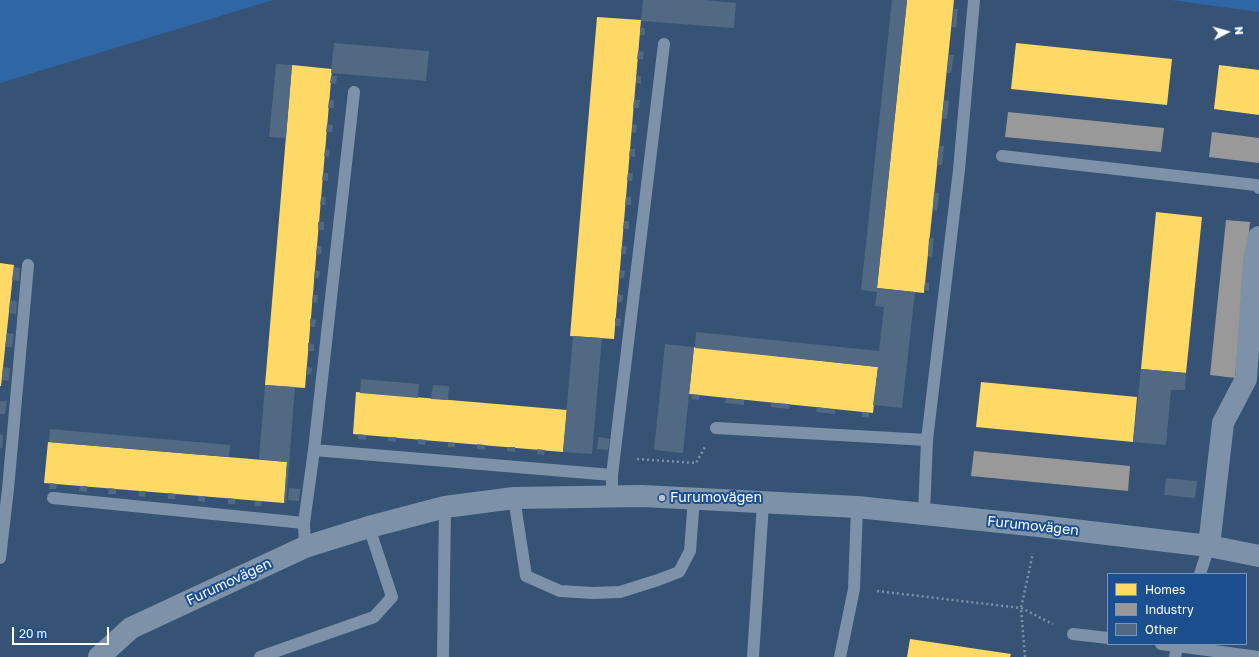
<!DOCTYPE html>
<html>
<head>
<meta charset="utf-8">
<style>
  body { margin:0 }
  #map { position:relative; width:1259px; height:657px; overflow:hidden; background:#365274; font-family:"Golos Text",sans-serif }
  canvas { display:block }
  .legend { position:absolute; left:1107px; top:573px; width:140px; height:72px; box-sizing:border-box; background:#1b4f8f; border:1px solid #7695bc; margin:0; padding:5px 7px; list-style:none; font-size:12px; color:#fff }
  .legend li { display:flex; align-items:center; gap:8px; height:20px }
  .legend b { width:20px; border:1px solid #7695bc }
  .north { position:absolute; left:1207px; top:12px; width:40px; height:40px; -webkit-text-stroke:3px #1b4f8f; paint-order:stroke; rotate:84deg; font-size:11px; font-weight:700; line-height:16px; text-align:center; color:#fff }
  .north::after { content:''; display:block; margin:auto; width:14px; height:18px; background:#fff; clip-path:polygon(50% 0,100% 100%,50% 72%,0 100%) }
  .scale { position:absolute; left:12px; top:627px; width:97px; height:18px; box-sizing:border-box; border:2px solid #fff; border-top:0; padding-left:5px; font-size:12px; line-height:14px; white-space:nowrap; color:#fff; -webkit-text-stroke:3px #1b4f8f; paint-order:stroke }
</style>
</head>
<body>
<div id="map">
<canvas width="1259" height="657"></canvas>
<ul class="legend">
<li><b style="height:11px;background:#ffd966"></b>Homes</li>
<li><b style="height:11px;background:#999"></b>Industry</li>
<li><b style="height:11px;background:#526984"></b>Other</li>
</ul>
<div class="north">N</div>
<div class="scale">20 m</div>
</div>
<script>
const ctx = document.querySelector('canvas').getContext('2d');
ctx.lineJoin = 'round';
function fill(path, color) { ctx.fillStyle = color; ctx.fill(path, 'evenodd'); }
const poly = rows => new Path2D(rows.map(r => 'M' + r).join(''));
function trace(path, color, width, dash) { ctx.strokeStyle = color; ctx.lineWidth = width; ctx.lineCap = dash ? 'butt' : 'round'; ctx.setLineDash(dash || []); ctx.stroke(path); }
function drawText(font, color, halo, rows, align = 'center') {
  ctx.font = font + ' "Golos Text",sans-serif'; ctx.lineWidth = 4; ctx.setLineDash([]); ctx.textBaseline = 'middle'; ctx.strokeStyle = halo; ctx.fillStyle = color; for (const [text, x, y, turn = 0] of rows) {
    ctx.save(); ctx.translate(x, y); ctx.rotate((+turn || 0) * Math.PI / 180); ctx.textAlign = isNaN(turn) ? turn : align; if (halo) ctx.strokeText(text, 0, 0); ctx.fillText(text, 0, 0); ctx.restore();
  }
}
fill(poly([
  [0,0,273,0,0,83],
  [1171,0,1259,0,1259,12]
]), '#2f66a5');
fill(poly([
  [907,0,954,0,924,293,877,288],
  [597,17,641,20,614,339,570,336],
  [1016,43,1172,59,1167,105,1011,89],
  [292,65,332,69,305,388,265,385],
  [1219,65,1259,70,1259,115,1214,109],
  [1156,212,1202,217,1186,373,1141,369],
  [0,263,14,265,1,386,0,386],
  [694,347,878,367,873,413,689,394],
  [981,382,1137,397,1133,442,976,427],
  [356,392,567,410,563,452,353,434],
  [48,442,287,462,284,503,44,483],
  [910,639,1011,654,1010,657,907,657]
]), '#ffd966');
fill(poly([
  [1008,112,1164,128,1161,152,1005,137],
  [1212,132,1259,138,1259,163,1209,157],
  [1226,220,1250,222,1235,378,1210,375],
  [974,451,1130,466,1128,491,971,476]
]), '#999');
fill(poly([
  [643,0,705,0,736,3,734,28,641,21],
  [892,0,907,0,877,288,915,292,902,408,873,405,878,367,695,348,696,332,879,351,884,307,875,306,877,292,861,290],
  [954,9,958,9,956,28,952,27],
  [640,27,645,28,645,35,640,35],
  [334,43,429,51,426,81,331,73],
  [638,51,644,52,643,59,637,59],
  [949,55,954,55,951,73,947,73],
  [276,64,292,65,286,138,269,137],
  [636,75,641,76,641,84,636,83],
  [331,76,337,76,336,84,330,83],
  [329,100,334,100,334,108,328,108],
  [634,100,640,100,639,108,633,108],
  [944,100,949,101,947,119,942,118],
  [327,124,333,125,332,132,326,132],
  [632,124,637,125,636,133,632,132],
  [939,146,944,146,942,165,937,165],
  [325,149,330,150,329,157,324,156],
  [630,149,635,149,635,157,629,156],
  [323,173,328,173,328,181,322,180],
  [628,173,633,173,632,181,627,180],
  [934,192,939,193,937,211,933,210],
  [321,197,326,197,325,205,320,205],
  [626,197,631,197,631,205,625,205],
  [624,221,629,221,629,229,623,229],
  [318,222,324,222,324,230,318,230],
  [929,238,934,238,932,257,928,256],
  [317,246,322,246,321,254,316,254],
  [622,246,627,246,626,254,621,254],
  [14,267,20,268,19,281,12,280],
  [315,270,320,271,319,278,314,278],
  [620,270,625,271,624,278,619,278],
  [925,282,929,283,929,291,924,290],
  [618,294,623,295,622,302,617,302],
  [313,295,318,295,317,303,312,302],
  [10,300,17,301,16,314,9,313],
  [615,318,621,319,620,326,615,326],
  [310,319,316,320,315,327,310,327],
  [7,333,14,334,12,347,5,347],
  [573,336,602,338,592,454,563,452],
  [308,343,314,344,314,351,308,351],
  [665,344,694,347,683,453,654,450],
  [3,367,10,368,9,381,2,380],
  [307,367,312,368,311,375,306,374],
  [1141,369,1186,373,1185,390,1171,390,1166,445,1133,442],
  [361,379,419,384,418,398,360,393],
  [265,385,295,387,286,503,284,503,287,462,259,459],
  [433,385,449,386,448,400,431,399],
  [692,394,700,395,699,400,691,399],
  [726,398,744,400,744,405,725,403],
  [0,401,7,401,5,414,0,414],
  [771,403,790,404,789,409,771,407],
  [817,407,835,410,835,414,816,412],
  [862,412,869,413,869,418,862,417],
  [50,429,230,445,229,457,49,442],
  [0,434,3,435,2,448,0,448],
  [358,434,366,435,366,440,358,439],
  [388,437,396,437,396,442,388,441],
  [598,437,610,439,608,450,597,449],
  [418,439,426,440,425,445,418,444],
  [448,442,455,443,455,447,448,447],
  [477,444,485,445,485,450,477,449],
  [507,447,515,447,515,452,507,451],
  [537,449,545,450,544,455,537,454],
  [1166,478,1197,481,1195,498,1164,495],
  [50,483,57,484,56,489,49,489],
  [80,486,87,486,87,492,79,491],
  [109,488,116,489,116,494,108,494],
  [289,488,300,489,299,501,288,500],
  [139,491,146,491,145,497,138,496],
  [168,493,176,494,175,499,168,499],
  [198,496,205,496,205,502,198,501],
  [228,498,236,499,235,504,228,504],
  [255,501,262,501,261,506,254,506]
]), '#526984');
trace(poly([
  [637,459,696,463,705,447],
  [877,591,1021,608,1053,624],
  [1025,657,1021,608,1033,553]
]), '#7d92a8', 2.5, [2, 3]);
trace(poly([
  [1002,156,1256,185,1259,188],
  [716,428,927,440],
  [314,450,612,475],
  [612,496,612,475,664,44],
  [53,498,304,523],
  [514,498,526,576,560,591,593,593,620,592,658,580,679,572,690,551,694,498],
  [924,514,927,440,959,170,974,0],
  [305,547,304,523,314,450,354,92],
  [0,558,8,489,28,265],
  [1200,574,1209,546],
  [1073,634,1108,638],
  [1161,644,1177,646,1177,644],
  [260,657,374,617,392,597,369,527],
  [443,657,445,507],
  [753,657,763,503],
  [840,657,854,589,857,507],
  [1175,657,1177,646,1259,657]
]), '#7d92a8', 12);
trace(poly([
  [1209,546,1223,423,1246,379,1254,260,1259,237],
  [99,657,131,628,305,547,369,527,445,507,514,498,642,496,857,507,1039,526,1209,546,1259,556]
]), '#7d92a8', 22);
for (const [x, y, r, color] of [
  [662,498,4,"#b9c2ce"]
]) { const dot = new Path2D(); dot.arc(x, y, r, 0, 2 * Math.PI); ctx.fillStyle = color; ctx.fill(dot); trace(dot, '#1b4f8f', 1.5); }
drawText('14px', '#fff', '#1b4f8f', [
  ["Furumovägen",670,498]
], 'left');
drawText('14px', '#fff', '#1b4f8f', [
  ["Furumovägen",1033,526,6],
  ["Furumovägen",229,582,-25]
]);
</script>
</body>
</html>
